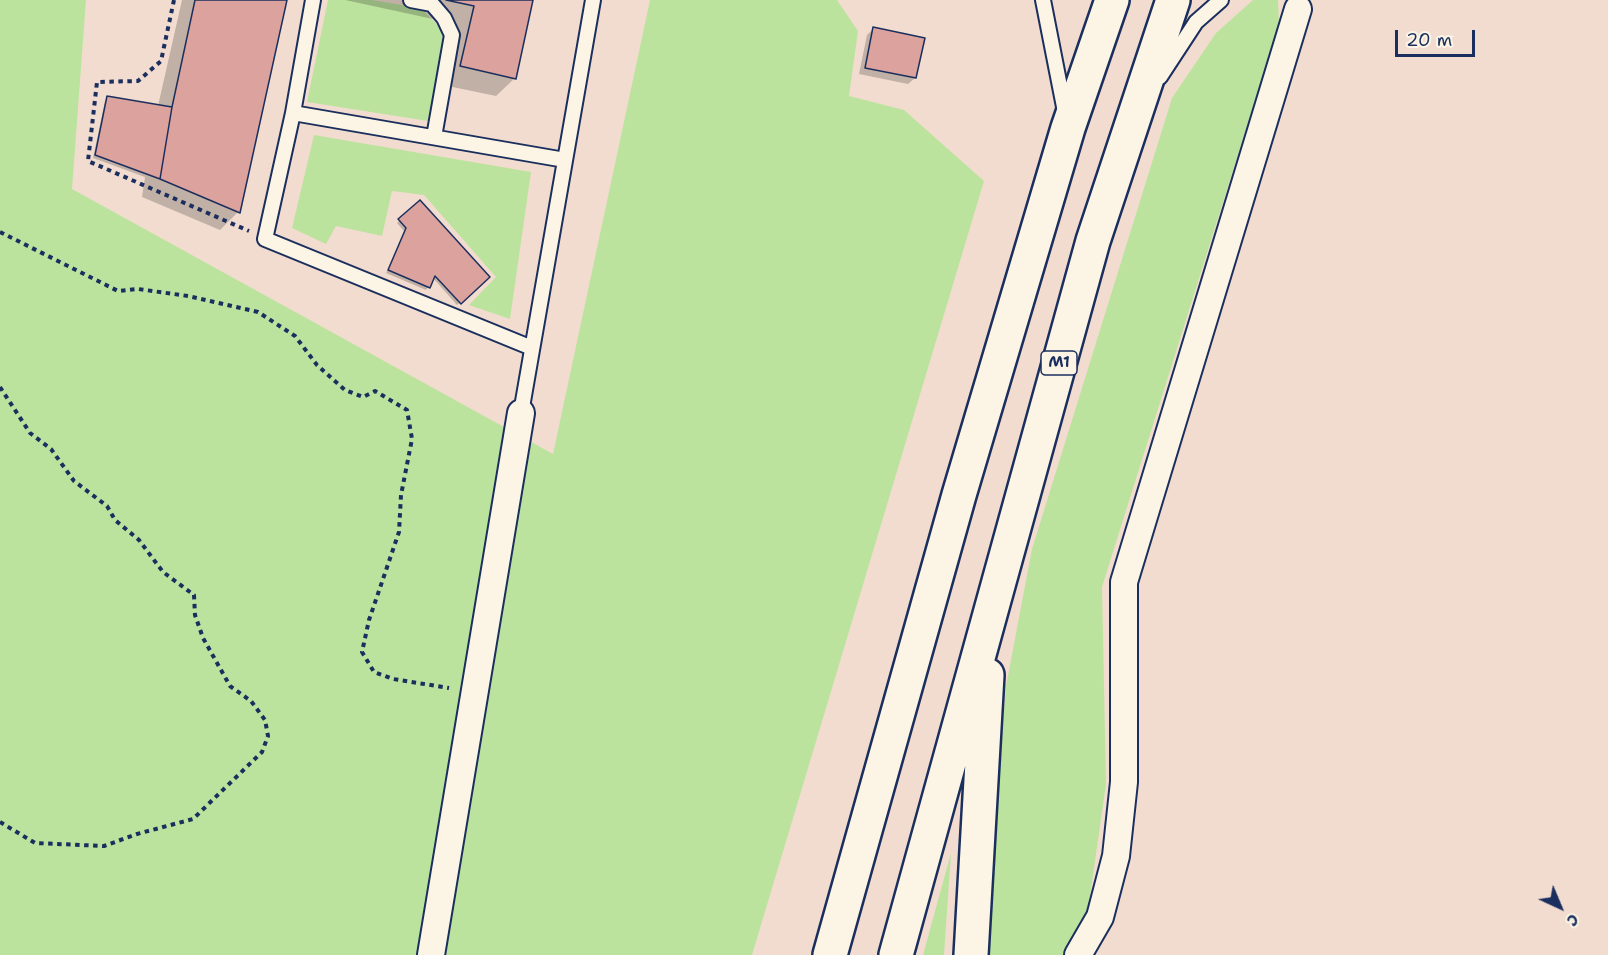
<!DOCTYPE html>
<html>
<head>
<meta charset="utf-8">
<style>
  body { margin:0 }
  #map { position:relative; width:1608px; height:955px; overflow:hidden; background:#f2dccf; font-family:"Shantell Sans",sans-serif }
  canvas { display:block }
  .north { position:absolute; left:1530px; top:877px; width:60px; height:60px; -webkit-text-stroke:4px #fcf5e5; paint-order:stroke; rotate:136deg; font-size:16px; font-weight:700; line-height:24px; text-align:center; color:#1b2f5e }
  .north::after { content:''; display:block; margin:auto; width:21px; height:27px; background:#1b2f5e; clip-path:polygon(50% 0,100% 100%,50% 72%,0 100%) }
  .scale { position:absolute; left:1395px; top:30px; width:80px; height:27px; box-sizing:border-box; border:3px solid #1b2f5e; border-top:0; padding-left:8px; font-size:18px; line-height:21px; white-space:nowrap; color:#1b2f5e; -webkit-text-stroke:4px #fcf5e5; paint-order:stroke }
</style>
</head>
<body>
<div id="map">
<canvas width="1608" height="955"></canvas>
<div class="north">С</div>
<div class="scale">20 m</div>
</div>
<script>
const ctx = document.querySelector('canvas').getContext('2d');
ctx.lineJoin = 'round';
function fill(path, color) { ctx.fillStyle = color; ctx.fill(path, 'evenodd'); }
const poly = rows => new Path2D(rows.map(r => 'M' + r).join(''));
function trace(path, color, width, dash) { ctx.strokeStyle = color; ctx.lineWidth = width; ctx.lineCap = dash ? 'butt' : 'round'; ctx.setLineDash(dash || []); ctx.stroke(path); }
function drawText(font, color, halo, rows, align = 'center') {
  ctx.font = font + ' "Shantell Sans",sans-serif'; ctx.lineWidth = 4.5; ctx.setLineDash([]); ctx.textBaseline = 'middle'; ctx.strokeStyle = halo; ctx.fillStyle = color; for (const [text, x, y, turn = 0] of rows) {
    ctx.save(); ctx.translate(x, y); ctx.rotate((+turn || 0) * Math.PI / 180); ctx.textAlign = isNaN(turn) ? turn : align; if (halo) ctx.strokeText(text, 0, 0); ctx.fillText(text, 0, 0); ctx.restore();
  }
}
fill(poly([
  [0,0,86,0,72,189,553,454,650,0,837,0,858,31,849,96,904,110,984,181,752,955,0,955],
  [328,0,372,0,420,8,435,22,444,35,428,121,307,102],
  [1253,0,1278,0,1279,24,1102,587,1106,784,1087,917,1062,955,984,955,1006,686,1032,549,1172,98,1216,33],
  [314,135,531,172,510,319,469,305,496,277,424,195,392,191,382,236,336,226,326,244,292,228],
  [951,853,944,955,923,955]
]), '#bce39e');
fill(poly([
  [182,0,285,0,238,212,220,230,142,197,145,177,93,158,105,101,108,98,158,106],
  [345,0,532,0,515,78,496,96,443,85,456,24],
  [874,28,915,78,908,84,859,74,867,35],
  [420,202,488,277,457,305,433,278,426,290,386,273,404,231,397,223]
]), '#0003');
const building = poly([
  [195,0,287,0,240,213,160,179,172,107,195,0],
  [446,0,533,0,516,79,460,66,474,6,446,0],
  [873,27,925,38,916,78,865,68,873,27],
  [107,96,172,107,160,179,95,155,107,96],
  [420,200,490,277,461,304,435,276,430,288,388,270,406,228,398,219,420,200]
]);
fill(building, '#dca29d');
trace(building, '#1b2f5e', 1.5);
const lane = poly([
  [411,0,432,4,444,18,452,35,434,137],
  [1043,0,1065,112],
  [1160,77,1196,22,1221,0],
  [293,113,313,0],
  [532,348,265,239,293,113,565,160],
  [521,413,593,0]
]);
const street = poly([
  [431,955,521,413],
  [1078,955,1100,917,1116,856,1124,782,1124,582,1298,9]
]);
const highway = poly([
  [830,955,959,495,1068,128,1112,0],
  [896,955,1093,241,1173,0],
  [971,955,987,675]
]);
trace(lane, '#1b2f5e', 18);
trace(street, '#1b2f5e', 30);
trace(highway, '#1b2f5e', 38);
trace(poly([
  [174,0,161,61,138,81,97,82,88,161,249,231],
  [0,232,118,291,138,289,188,296,258,312,295,336,317,365,345,390,363,397,375,391,407,410,412,439,401,495,399,532,369,620,362,652,374,672,393,679,449,688],
  [0,387,30,433,51,449,74,481,107,506,115,520,139,540,163,572,194,595,195,615,203,638,230,686,251,701,265,720,268,736,262,752,193,819,137,834,104,846,35,843,0,822]
]), '#1b2f5e', 4, [4.5, 4.5]);
trace(lane, '#fcf5e5', 14);
trace(street, '#fcf5e5', 26);
trace(highway, '#fcf5e5', 33);
for (const [x, y, w] of [
  [1059,363,36]
]) { const box = new Path2D(); box.roundRect(x - w / 2, y - 12, w, 24, 4.5); ctx.fillStyle = '#fcf5e5'; ctx.fill(box); trace(box, '#1b2f5e', 1.5); }
drawText('bold 15px', '#1b2f5e', null, [
  ["М1",1059,363]
]);
</script>
</body>
</html>
